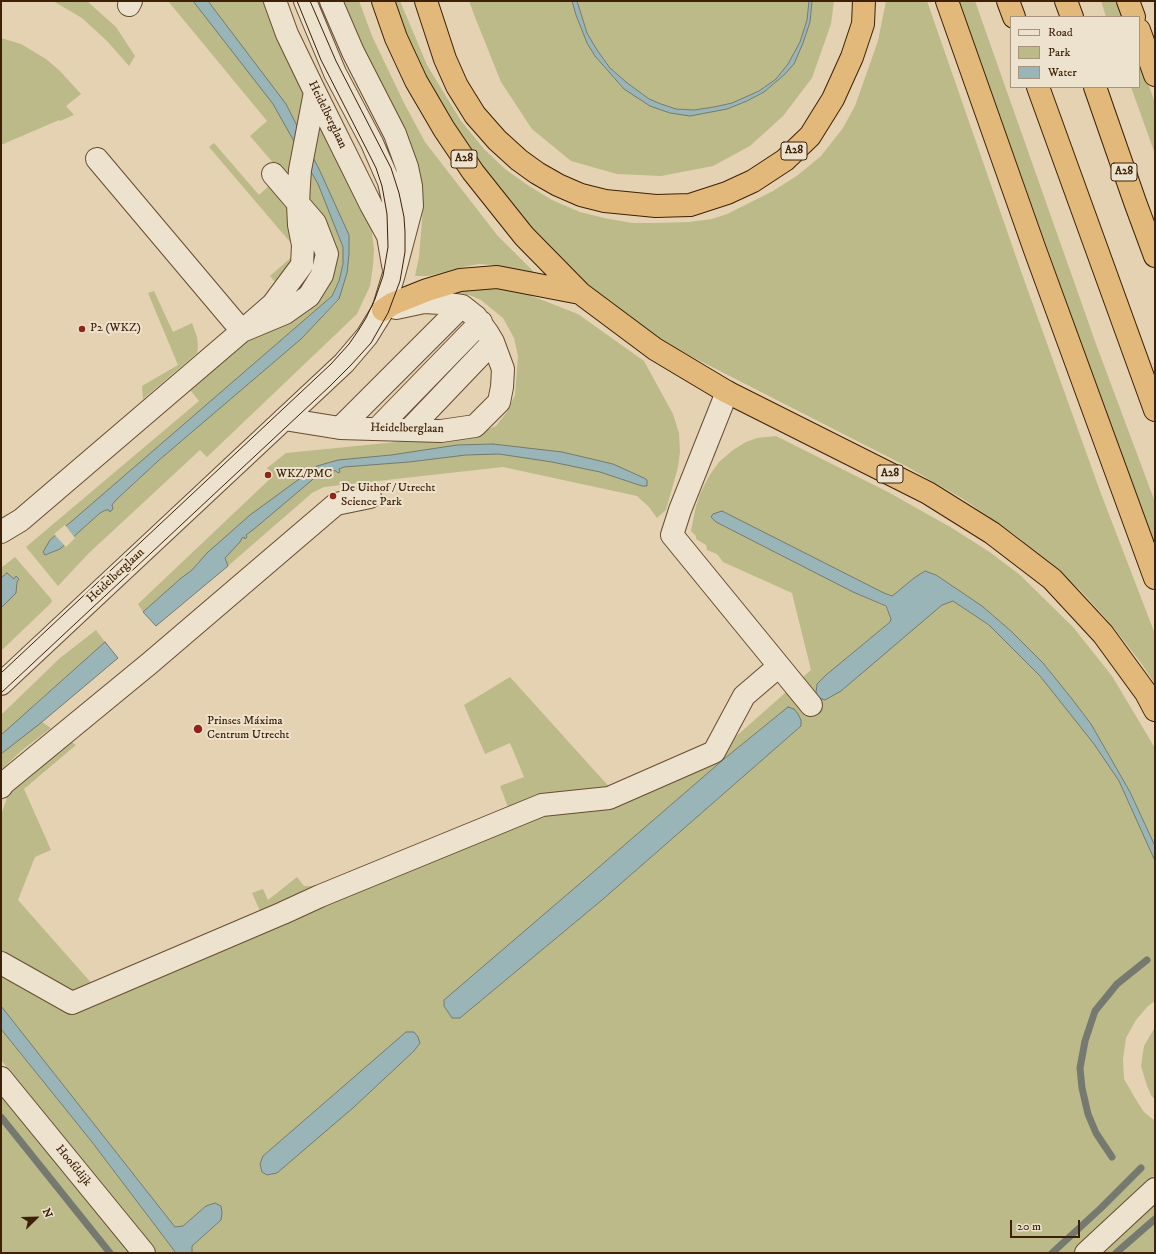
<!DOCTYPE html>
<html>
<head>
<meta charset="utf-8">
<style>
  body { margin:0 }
  #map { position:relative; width:1156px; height:1254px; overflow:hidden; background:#e4d2b3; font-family:"IM FELL DW Pica",serif }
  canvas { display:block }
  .frame { position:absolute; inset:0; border:2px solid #3e2006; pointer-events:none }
  .legend { position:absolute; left:1010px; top:16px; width:130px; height:72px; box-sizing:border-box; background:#ede2ce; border:1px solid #a7947e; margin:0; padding:5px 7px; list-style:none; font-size:12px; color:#3e2006 }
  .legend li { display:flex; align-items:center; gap:8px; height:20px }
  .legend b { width:20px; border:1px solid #a7947e }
  .north { position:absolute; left:16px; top:1198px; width:40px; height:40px; -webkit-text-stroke:3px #ede2ce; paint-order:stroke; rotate:67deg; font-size:11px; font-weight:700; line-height:16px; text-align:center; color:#3e2006 }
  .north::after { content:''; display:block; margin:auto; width:14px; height:18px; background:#3e2006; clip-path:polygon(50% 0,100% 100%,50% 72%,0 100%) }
  .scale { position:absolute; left:1010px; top:1220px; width:70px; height:18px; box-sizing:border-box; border:2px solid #3e2006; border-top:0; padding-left:5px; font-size:12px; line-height:14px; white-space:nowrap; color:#3e2006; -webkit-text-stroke:3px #ede2ce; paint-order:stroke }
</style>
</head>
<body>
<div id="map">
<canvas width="1156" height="1254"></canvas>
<div class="frame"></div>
<ul class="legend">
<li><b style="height:5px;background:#ede2ce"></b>Road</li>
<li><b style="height:11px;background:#bcba88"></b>Park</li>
<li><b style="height:11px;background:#9ab5b7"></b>Water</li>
</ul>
<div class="north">N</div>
<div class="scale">20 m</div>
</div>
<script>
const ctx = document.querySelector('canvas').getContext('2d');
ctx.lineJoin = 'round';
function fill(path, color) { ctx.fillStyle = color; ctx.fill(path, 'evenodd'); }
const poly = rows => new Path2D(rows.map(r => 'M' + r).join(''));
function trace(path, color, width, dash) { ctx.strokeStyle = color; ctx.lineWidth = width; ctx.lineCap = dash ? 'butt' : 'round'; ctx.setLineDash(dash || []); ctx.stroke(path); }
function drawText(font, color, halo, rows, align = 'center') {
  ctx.font = font + ' "IM FELL DW Pica",serif'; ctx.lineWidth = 4; ctx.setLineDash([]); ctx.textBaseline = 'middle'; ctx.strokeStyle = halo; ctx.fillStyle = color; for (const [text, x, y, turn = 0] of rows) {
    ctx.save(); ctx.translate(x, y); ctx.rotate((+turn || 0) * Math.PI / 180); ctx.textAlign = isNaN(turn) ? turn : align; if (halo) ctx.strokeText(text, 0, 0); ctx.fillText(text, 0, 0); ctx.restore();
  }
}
fill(poly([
  [53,1,87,1,116,27,135,56,129,66,107,41,82,18],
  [168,1,267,1,371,226,374,249,373,266,370,286,357,314,207,457,200,450,89,553,58,586,26,547,199,401,187,386,247,338,315,300,325,223,250,136,267,121],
  [332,296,339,300,300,339,158,461,116,500,112,505,113,509,110,512,109,510,106,510,100,513,60,549,46,555,43,552,51,540],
  [342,1,359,1,372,36,404,103,425,142,497,235,540,278,520,271,494,265,479,264,459,268,429,276,415,276,419,257,421,233,423,208,421,190,368,59],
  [390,1,400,1,427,65,461,121,484,149,505,169,529,186,552,200,580,212,604,218,632,223,657,223,689,222,712,219,727,214,773,191,798,175,821,156,843,128,855,106,878,41,886,1,927,1,1022,274,1100,491,1155,634,1155,684,1141,663,1110,623,1080,590,1015,535,963,499,906,466,667,344,586,283,543,242,483,177,419,68],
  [469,1,572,1,576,15,587,43,595,56,624,89,670,113,727,109,747,101,764,92,784,75,803,43,810,22,812,1,834,1,831,24,812,78,783,116,750,146,713,166,661,176,617,174,571,161,532,129,501,82,475,17],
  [577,1,809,1,807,20,800,42,788,64,776,79,759,91,732,103,714,107,694,110,676,109,661,104,649,99,626,82,610,68,597,50,587,33],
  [959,1,975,1,1096,344,1155,502,1155,544,1080,341],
  [1101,1,1120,1,1125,17,1106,17],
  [1,38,21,44,46,59,59,70,81,94,66,106,74,115,60,121,59,120,1,145],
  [1139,57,1155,103,1155,154,1131,87,1139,87],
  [214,143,259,195,272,183,291,206,296,249,209,147],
  [295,254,278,285,270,276],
  [481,286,519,291,578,314,644,361,673,414,679,433,680,452,678,467,666,510,657,518,649,507,637,496,503,467,324,487,312,493,228,566,225,558,229,554,207,553,192,570,180,579,143,612,138,604,273,476,267,468,286,453,477,434,496,426,507,412,515,395,518,356,514,338,503,318,481,300,472,296,451,291],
  [154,291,173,332,192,323,197,337,198,346,197,353,143,399,142,386,178,365,148,293],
  [776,436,888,492,952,528,991,553,1020,575,1073,627,1112,676,1155,748,1155,846,1130,792,1091,724,1072,699,1043,663,1011,631,982,606,936,575,925,571,914,578,896,593,892,596,884,593,722,511,711,517,716,522,853,592,885,606,891,619,890,622,826,675,817,684,816,693,942,605,953,601,989,625,1040,676,1094,743,1119,781,1155,861,1155,1001,1148,1006,1136,1020,1126,1038,1123,1059,1124,1079,1138,1103,1144,1112,1155,1121,1155,1175,1073,1253,192,1253,192,1246,221,1220,206,1206,183,1226,175,1227,1,1006,1,815,8,795,18,784,70,741,76,745,24,789,51,850,35,857,18,900,94,986,261,913,252,893,263,889,268,900,297,877,304,886,324,886,508,807,500,786,524,777,510,743,485,754,464,705,510,677,612,790,706,763,811,670,792,593,723,562,717,554,707,550,706,545,696,539,696,536,691,531,696,506,700,494,709,476,719,462,733,450,746,442,757,438],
  [788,707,801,720,801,726,602,900,460,1018,452,1018,444,1006,445,1000,584,880,724,759],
  [414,1032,420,1043,414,1051,354,1107,267,1175,262,1172,260,1164,263,1156,406,1033],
  [15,557,52,600,51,603,1,651,1,608,16,593,17,582,19,579,16,576,14,579,7,573,1,578,1,568],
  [96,630,105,642,33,706,42,722,51,728,21,751,1,770,1,715,60,658],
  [1155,1027,1155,1100,1151,1095,1147,1086,1141,1066,1144,1046],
  [1,1029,92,1142,176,1253,153,1253,55,1129,1,1060],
  [1,1090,131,1253,1,1253],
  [1155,1203,1155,1253,1098,1253]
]), '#bcba88');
const water = poly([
  [193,1,208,1,286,104,319,169,349,235,349,254,347,273,339,299,301,339,158,461,116,500,112,505,113,509,110,512,109,510,106,510,100,513,60,549,45,555,43,552,50,540,332,296,339,281,343,264,343,247,318,184,273,104,193,1],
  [572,1,577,1,587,33,597,50,610,68,626,82,649,99,661,104,676,109,694,110,714,107,732,103,759,91,776,79,788,64,800,42,807,20,809,1,812,1,810,22,803,43,794,64,784,75,764,92,747,101,727,109,690,116,670,113,650,106,624,89,595,56,587,43,576,15,572,1],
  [493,444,562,452,613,464,644,478,647,480,647,486,642,486,600,472,552,462,499,454,466,455,409,462,344,467,339,469,340,472,338,473,336,471,328,470,318,475,254,529,246,535,247,537,245,539,244,537,242,538,240,542,225,558,228,566,156,626,143,612,180,579,192,570,207,553,250,515,317,466,338,460,391,455,457,445,493,444],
  [722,511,884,593,892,596,896,593,914,578,925,571,936,575,982,606,1011,631,1043,663,1072,699,1091,724,1130,792,1155,846,1155,861,1119,781,1094,744,1040,676,989,625,953,601,942,605,841,691,825,700,819,698,816,693,817,684,826,675,890,622,891,619,886,606,853,592,716,522,711,517,713,514,722,511],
  [7,573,14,579,16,576,19,579,17,582,16,593,1,608,1,578,7,573],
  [105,642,118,658,42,722,1,754,1,735,105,642],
  [788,707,794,709,798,714,801,720,801,726,602,900,460,1018,452,1018,444,1006,444,1000,584,880,724,759,788,707],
  [1,1006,175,1227,183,1226,206,1206,215,1203,221,1206,222,1213,221,1220,192,1246,192,1253,176,1253,92,1142,1,1029,1,1006],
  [406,1032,414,1032,418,1037,420,1043,414,1051,354,1107,277,1173,267,1175,262,1172,260,1164,263,1156,406,1032]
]);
fill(water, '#9ab5b7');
trace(water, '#757970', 1);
fill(poly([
  [65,525,75,538,66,547,54,534]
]), '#e4d2b3');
trace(poly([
  [1,1117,110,1253],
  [1112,1157,1096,1133,1088,1114,1082,1088,1080,1068,1085,1041,1095,1011,1117,984,1147,960],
  [1052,1253,1101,1208,1141,1168],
  [1116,1253,1155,1219]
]), '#757970', 7);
const minor = poly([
  [275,1,287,34,315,92,371,205,388,236,393,265],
  [305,1,335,73,372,143,389,182,397,219,396,239],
  [129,5,131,1],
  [97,159,242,331,273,304,302,265,303,245,299,225,298,204,299,184,300,170,315,92],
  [727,392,680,510,672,535,811,705],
  [284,419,340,428,441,431,475,426,499,402,502,387,503,369,493,342,487,332,476,317,462,306,441,303,424,302,396,308],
  [340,428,462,306],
  [377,429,481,322],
  [409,430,493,342],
  [1,532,21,520,242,331,285,313,309,296,322,275,327,254,315,223,273,174],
  [1,684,344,363,367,336,383,310,394,274,412,206,411,186,407,167,395,134,353,52,331,1],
  [1,787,4,783,150,663,336,504,370,497],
  [1,963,72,1003,283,913,320,896,542,805,609,798,714,752,744,696,779,666],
  [1,1078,144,1253],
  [1086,1253,1155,1189]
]);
const highway = poly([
  [383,1,396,38,416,81,444,129,473,172,524,236,580,293,655,349,727,392,928,493,992,533,1052,579,1103,634,1146,693,1155,710],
  [426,1,445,59,457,86,475,115,497,140,519,160,537,173,558,185,581,195,605,201,656,206,690,205,727,193,753,181,785,160,810,136,833,99,852,57,863,24,864,1],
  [947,1,1035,250,1155,578],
  [1008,1,1014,17],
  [1066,1,1072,17],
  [1128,1,1134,17],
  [1139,30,1155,75],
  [1038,87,1155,410],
  [1095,87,1135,202,1155,256],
  [383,310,392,304,427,290,460,280,497,277,580,293]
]);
trace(minor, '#684c31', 24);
trace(highway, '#3e2006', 24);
trace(minor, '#ede2ce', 22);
trace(highway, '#e2b97a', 22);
trace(poly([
  [1,673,331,364,349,344,358,331,366,318,375,299,383,276,388,247,387,214,382,186,376,168,370,156,321,60,297,1],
  [1,693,330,386,351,365,371,343,388,313,400,281,405,252,405,232,404,217,399,193,391,168,336,61,310,1]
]), '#3e2006', 1);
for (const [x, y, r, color] of [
  [82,329,4,"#8f2418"],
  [268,475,4,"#8f2418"],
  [333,496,4,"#8f2418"],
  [198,729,5,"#8f2418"]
]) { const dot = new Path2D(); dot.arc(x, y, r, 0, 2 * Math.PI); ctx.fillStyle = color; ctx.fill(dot); trace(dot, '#ede2ce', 1.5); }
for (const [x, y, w] of [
  [794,151,26],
  [464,159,26],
  [1124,172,26],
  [890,474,26]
]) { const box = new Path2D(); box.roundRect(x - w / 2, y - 9, w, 18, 3); ctx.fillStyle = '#ede2ce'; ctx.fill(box); trace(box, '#3e2006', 1); }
drawText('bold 11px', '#3e2006', null, [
  ["A28",794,151],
  ["A28",464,159],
  ["A28",1124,172],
  ["A28",890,474]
]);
drawText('12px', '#3e2006', '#ede2ce', [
  ["Heidelberglaan",327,115,64],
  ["Heidelberglaan",407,429,1],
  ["Heidelberglaan",116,576,-43],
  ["Hoofddijk",73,1166,51]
]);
drawText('12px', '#3e2006', '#ede2ce', [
  ["P2 (WKZ)",90,329],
  ["WKZ/PMC",276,475],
  ["De Uithof / Utrecht",341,489],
  ["Science Park",341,503],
  ["Prinses Máxima",207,722],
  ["Centrum Utrecht",207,736]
], 'left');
</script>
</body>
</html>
